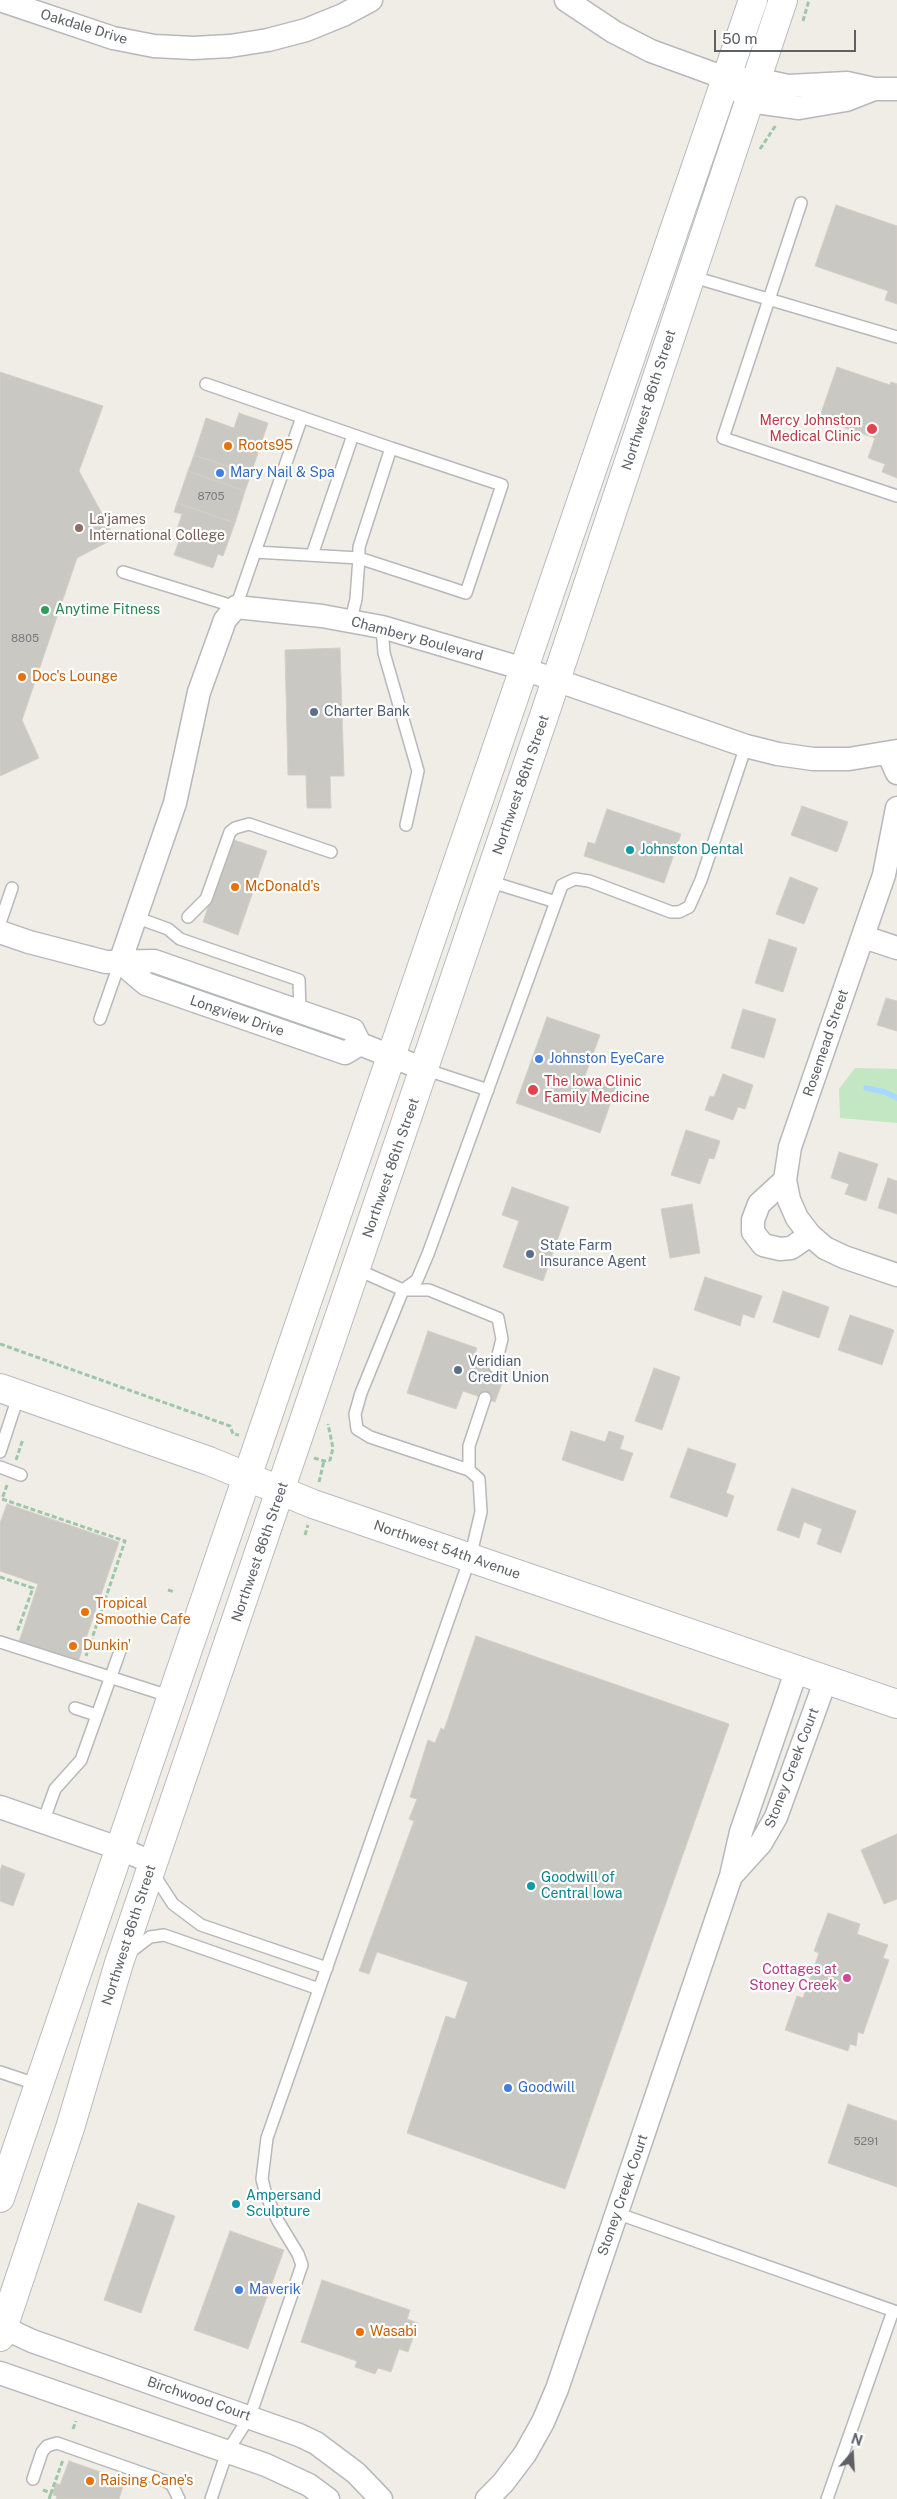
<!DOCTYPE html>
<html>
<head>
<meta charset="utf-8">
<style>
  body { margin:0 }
  #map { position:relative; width:897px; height:2499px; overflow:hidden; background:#f0ede6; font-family:"Public Sans",sans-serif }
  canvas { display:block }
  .north { position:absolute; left:827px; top:2429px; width:50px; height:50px; -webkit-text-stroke:4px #fff; paint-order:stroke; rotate:19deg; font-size:14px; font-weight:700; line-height:20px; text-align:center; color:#5d6166 }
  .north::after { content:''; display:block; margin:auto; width:18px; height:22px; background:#5d6166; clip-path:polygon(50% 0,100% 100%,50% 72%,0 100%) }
  .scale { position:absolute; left:714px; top:30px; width:142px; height:22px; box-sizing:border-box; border:2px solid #5d6166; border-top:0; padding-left:6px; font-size:15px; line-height:18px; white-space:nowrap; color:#5d6166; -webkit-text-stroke:4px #fff; paint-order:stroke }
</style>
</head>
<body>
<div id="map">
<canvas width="897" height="2499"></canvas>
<div class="north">N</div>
<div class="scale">50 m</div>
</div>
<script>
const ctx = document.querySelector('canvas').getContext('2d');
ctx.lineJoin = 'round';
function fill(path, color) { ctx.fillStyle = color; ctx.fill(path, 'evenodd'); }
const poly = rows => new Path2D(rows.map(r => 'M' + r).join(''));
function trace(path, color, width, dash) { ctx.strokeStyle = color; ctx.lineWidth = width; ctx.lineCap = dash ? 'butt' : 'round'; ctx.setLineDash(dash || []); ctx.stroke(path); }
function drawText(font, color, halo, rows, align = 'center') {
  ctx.font = font + ' "Public Sans",sans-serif'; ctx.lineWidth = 4.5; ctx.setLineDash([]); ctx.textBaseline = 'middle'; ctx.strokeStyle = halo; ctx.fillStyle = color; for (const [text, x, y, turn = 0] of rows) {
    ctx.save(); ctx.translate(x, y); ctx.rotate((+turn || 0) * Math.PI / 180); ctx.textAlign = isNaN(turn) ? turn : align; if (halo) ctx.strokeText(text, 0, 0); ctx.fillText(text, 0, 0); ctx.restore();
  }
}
fill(poly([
  [855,1068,897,1069,897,1123,840,1118,839,1089]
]), '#c3e7c3');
trace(poly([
  [866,1088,885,1092,897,1098]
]), '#a7d8fe', 5.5);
const building = poly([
  [836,205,897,226,897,304,885,300,888,291,815,266,836,205],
  [837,367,890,385,891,382,897,384,897,478,882,472,885,464,868,458,875,438,819,419,837,367],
  [0,372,103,406,79,471,115,538,77,558,22,720,39,758,0,776,0,372],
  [239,413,268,423,251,474,194,455,206,418,234,428,239,413],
  [194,455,251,474,245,491,188,471,194,455],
  [188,471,245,491,235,523,177,503,188,471],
  [177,503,235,523,223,556,218,554,213,568,174,555,179,541,174,539,182,514,174,512,177,503],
  [340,648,344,776,330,776,331,808,307,808,306,775,288,775,285,650,340,648],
  [802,806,848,822,837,852,791,835,802,806],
  [607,809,681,834,664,883,584,856,588,842,595,844,607,809],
  [231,839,267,851,238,935,203,922,231,839],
  [790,877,818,888,804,924,776,914,790,877],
  [769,939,797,948,783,992,755,983,769,939],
  [886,998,897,1001,897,1031,877,1025,886,998],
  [743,1009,776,1019,764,1058,731,1048,743,1009],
  [547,1017,600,1035,585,1076,616,1087,600,1133,516,1103,547,1017],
  [723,1074,753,1085,745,1109,738,1107,733,1120,705,1110,710,1096,714,1097,723,1074],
  [686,1130,720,1141,714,1159,709,1158,700,1184,671,1175,686,1130],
  [839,1152,878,1164,866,1201,845,1194,849,1184,831,1178,839,1152],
  [888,1178,897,1181,897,1214,878,1208,888,1178],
  [512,1187,569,1207,543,1281,503,1267,519,1221,502,1215,512,1187],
  [692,1204,700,1253,670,1258,661,1209,692,1204],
  [705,1277,762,1296,754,1318,743,1314,740,1326,694,1310,705,1277],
  [783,1291,829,1307,819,1338,773,1322,783,1291],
  [850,1315,894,1330,882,1365,838,1350,850,1315],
  [428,1331,477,1348,473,1359,506,1372,495,1402,463,1391,456,1409,407,1393,428,1331],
  [654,1368,680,1377,662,1430,635,1421,654,1368],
  [571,1431,605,1442,609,1431,624,1436,620,1449,633,1453,623,1481,562,1460,571,1431],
  [688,1448,736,1464,726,1493,734,1496,727,1517,670,1497,688,1448],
  [792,1488,856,1511,841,1553,817,1544,822,1529,804,1522,799,1538,777,1530,792,1488],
  [7,1504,119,1542,78,1662,19,1642,38,1584,0,1571,0,1523,7,1504],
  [476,1636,729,1724,565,2189,407,2133,446,2016,455,2019,468,1982,377,1952,369,1974,359,1971,414,1821,409,1819,417,1799,410,1797,428,1740,435,1743,441,1728,444,1730,476,1636],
  [897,1834,897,1899,884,1904,861,1850,897,1834],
  [2,1865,25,1874,13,1906,0,1901,0,1871,2,1865],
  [828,1913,860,1924,857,1934,888,1945,883,1958,889,1960,863,2034,858,2032,856,2046,850,2044,848,2051,785,2030,797,1996,803,1998,819,1953,814,1951,828,1913],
  [848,2104,897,2121,897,2187,828,2163,848,2104],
  [138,2203,175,2216,141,2313,104,2300,138,2203],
  [230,2231,284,2250,248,2349,194,2330,230,2231],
  [322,2280,410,2310,407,2319,418,2323,408,2352,399,2349,391,2372,378,2368,375,2374,355,2367,357,2361,301,2342,322,2280],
  [69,2461,115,2477,114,2479,124,2483,119,2499,56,2499,57,2496,53,2495,53,2492,56,2483,60,2485,69,2461]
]);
fill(building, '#cac8c3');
trace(building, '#d4cfc4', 1);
const lane = poly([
  [801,203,723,438,897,496],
  [690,276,897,337],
  [206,384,391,448],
  [255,552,302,417],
  [312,555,353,435],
  [123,572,236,607,255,552,359,558,466,593,502,485,391,448,359,547,359,558,356,599,351,620],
  [382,627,384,653,418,771,406,825],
  [488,881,556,902],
  [135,917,168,929,180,939,299,980,300,1011],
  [188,917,206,899,230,832,235,828,249,824,331,852],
  [0,923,12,888],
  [100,1019,120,962],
  [424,1069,488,1090],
  [356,1269,403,1290,429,1290,498,1318,502,1339,495,1367],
  [0,1452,19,1394],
  [0,1467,21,1475],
  [469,1470,469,1446,485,1398],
  [0,1642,172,1697],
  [75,1708,96,1715],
  [43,1822,55,1789,81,1760,120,1651],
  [155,1871,158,1881,173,1904,201,1925,327,1968],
  [129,1953,150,1937,164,1935,319,1989],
  [0,2072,39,2085],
  [616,2213,897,2312],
  [33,2479,42,2452,47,2446,57,2443,165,2481,172,2485,179,2499],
  [211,2499,227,2452,250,2416,302,2265,298,2254,278,2221,266,2195,262,2179,267,2138,470,1558,481,1512,479,1479,469,1470,370,1437,357,1429,355,1414,361,1393,403,1290,417,1280,428,1254,562,885,575,879,589,881,671,912,679,912,689,907,701,880,746,746],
  [827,2499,893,2311]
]);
const street = poly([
  [0,0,113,38,154,46,193,48,230,46,268,40,306,30,343,15,371,0],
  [566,0,614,32,651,51,728,79,756,79,788,86,847,83,874,89,897,89],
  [739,90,749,101,799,108,846,100,874,89],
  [888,753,897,773],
  [897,808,884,875,790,1147,785,1180,789,1200,797,1218,810,1235,825,1248,844,1257,897,1275],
  [0,932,29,942,106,962,154,961,353,1030,360,1044,424,1069],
  [864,937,897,948],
  [120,962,175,803,199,692,225,620,236,607,322,616,382,627,524,669,746,746,778,754,813,759,849,759,897,751],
  [120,962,146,984,345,1053,360,1044],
  [785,1180,759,1204,753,1220,753,1232,763,1245,780,1249,791,1248,810,1235],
  [0,1807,121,1849,153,1863],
  [732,1875,761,1843,776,1817,826,1679],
  [0,2326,32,2341,299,2435,316,2443,356,2473,381,2499],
  [0,2373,266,2465,309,2485,328,2499],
  [487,2499,503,2483,525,2454,543,2422,557,2389,731,1876,741,1832,797,1669]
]);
const secondary = poly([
  [0,1388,209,1461,313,1504,897,1704],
  [0,2198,753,0],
  [0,2337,70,2128,119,1963,545,713,783,0]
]);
trace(lane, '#b6b8bc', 14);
trace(street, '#b6b8bc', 25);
trace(secondary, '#b7babf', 30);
trace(poly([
  [803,21,809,0],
  [760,149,776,125],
  [0,1344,230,1426,233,1434,239,1435],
  [314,1458,324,1461,330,1460,333,1448,328,1424],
  [16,1460,23,1439],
  [319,1482,324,1461],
  [7,1485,2,1499,125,1541,86,1656],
  [305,1535,308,1525],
  [0,1577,33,1588,17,1632],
  [168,1590,175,1592],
  [73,2429,76,2421],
  [43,2490,51,2493,63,2460],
  [49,2499,51,2493]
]), '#9cc7a8', 3, [5, 2.5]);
trace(lane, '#fff', 11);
trace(street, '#fff', 22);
trace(secondary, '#fff', 28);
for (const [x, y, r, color] of [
  [872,429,6,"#e0444e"],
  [228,446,5,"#e8710a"],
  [220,473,5,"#3f7fe0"],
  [79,528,5,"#8d6e63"],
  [45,610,5,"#2e9e5b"],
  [22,677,5,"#e8710a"],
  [314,712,5,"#5c6f8a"],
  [630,850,5,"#0f9aa8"],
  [235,887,5,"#e8710a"],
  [539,1059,5,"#3f7fe0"],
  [533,1090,6,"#e0444e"],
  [530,1254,5,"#5c6f8a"],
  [458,1370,5,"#5c6f8a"],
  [85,1612,5,"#e8710a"],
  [73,1646,5,"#e8710a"],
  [531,1886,5,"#0f9aa8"],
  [847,1978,5,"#d1479c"],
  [508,2088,5,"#3f7fe0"],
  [236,2204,5,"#0f9aa8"],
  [239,2290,5,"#3f7fe0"],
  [360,2332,5,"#e8710a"],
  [90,2481,5,"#e8710a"]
]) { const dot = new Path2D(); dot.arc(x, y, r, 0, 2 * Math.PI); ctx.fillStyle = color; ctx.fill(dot); trace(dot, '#fff', 2); }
drawText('11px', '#787b7d', null, [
  ["8705",211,497],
  ["8805",25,639],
  ["5291",866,2142]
]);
drawText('14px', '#5d6166', '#fff', [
  ["Oakdale Drive",84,27,17],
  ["Northwest 86th Street",649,400,-72],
  ["Chambery Boulevard",417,639,15],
  ["Northwest 86th Street",521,785,-71],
  ["Longview Drive",237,1016,19],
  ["Rosemead Street",826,1043,-71],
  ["Northwest 86th Street",391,1168,-71],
  ["Northwest 54th Avenue",447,1550,19],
  ["Northwest 86th Street",260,1552,-71],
  ["Stoney Creek Court",792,1768,-69],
  ["Northwest 86th Street",129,1935,-72],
  ["Stoney Creek Court",623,2195,-71],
  ["Birchwood Court",199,2399,19]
]);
drawText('14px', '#be3a42', '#fff', [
  ["Mercy Johnston",861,421],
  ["Medical Clinic",861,437],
  ["The Iowa Clinic",544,1082,"left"],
  ["Family Medicine",544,1098,"left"]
], 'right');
drawText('14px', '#c56008', '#fff', [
  ["Roots95",238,446],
  ["Doc's Lounge",32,677],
  ["McDonald's",245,887],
  ["Tropical",95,1604],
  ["Smoothie Cafe",95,1620],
  ["Dunkin'",83,1646],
  ["Wasabi",370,2332],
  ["Raising Cane's",100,2481]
], 'left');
drawText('14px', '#366cbe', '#fff', [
  ["Mary Nail & Spa",230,473],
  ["Johnston EyeCare",549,1059],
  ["Goodwill",518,2088],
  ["Maverik",249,2290]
], 'left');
drawText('14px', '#785e54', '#fff', [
  ["La'james",89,520],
  ["International College",89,536]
], 'left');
drawText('14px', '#27864d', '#fff', [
  ["Anytime Fitness",55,610]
], 'left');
drawText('14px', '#4e5e75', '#fff', [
  ["Charter Bank",324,712],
  ["State Farm",540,1246],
  ["Insurance Agent",540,1262],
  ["Veridian",468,1362],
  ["Credit Union",468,1378]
], 'left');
drawText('14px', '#0d838f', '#fff', [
  ["Johnston Dental",640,850],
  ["Goodwill of",541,1878],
  ["Central Iowa",541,1894],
  ["Ampersand",246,2196],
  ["Sculpture",246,2212]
], 'left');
drawText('14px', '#b23c85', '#fff', [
  ["Cottages at",837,1970],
  ["Stoney Creek",837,1986]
], 'right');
</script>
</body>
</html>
